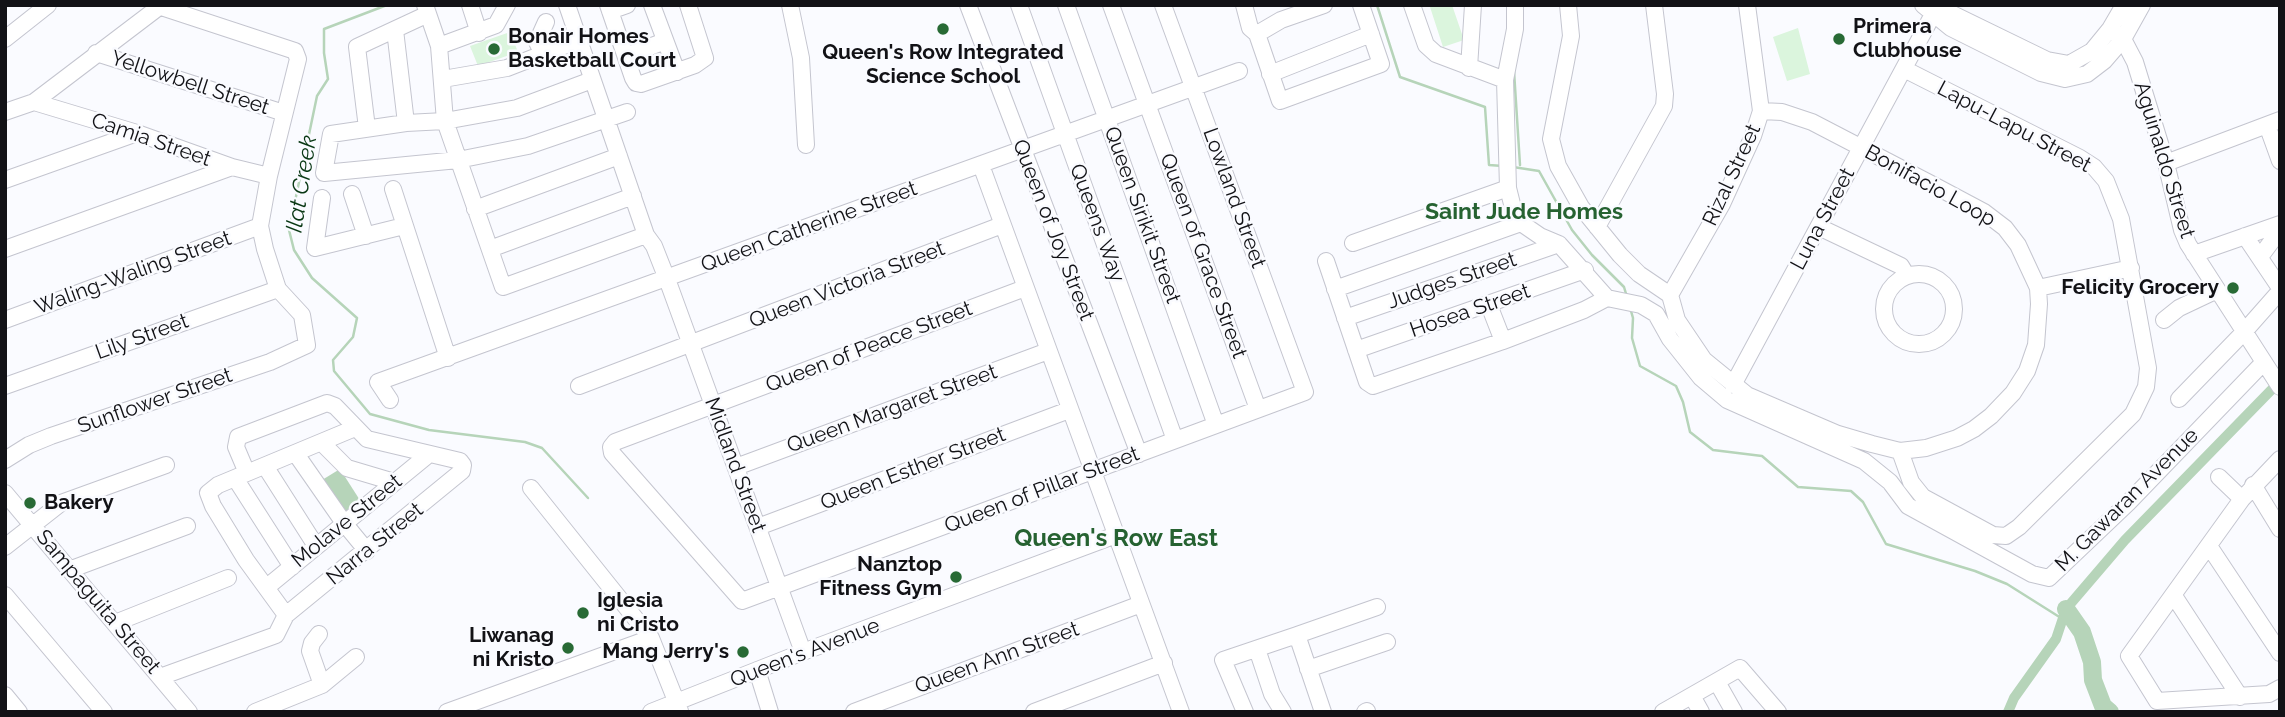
<!DOCTYPE html>
<html>
<head>
<meta charset="utf-8">
<style>
  body { margin:0 }
  #map { position:relative; width:2285px; height:717px; overflow:hidden; background:#fafbff; font-family:Raleway,sans-serif }
  canvas { display:block }
  .frame { position:absolute; inset:0; border:7px solid #121216; pointer-events:none }
</style>
</head>
<body>
<div id="map">
<canvas width="2285" height="717"></canvas>
<div class="frame"></div>
</div>
<script>
const ctx = document.querySelector('canvas').getContext('2d');
ctx.lineJoin = 'round';
function fill(path, color) { ctx.fillStyle = color; ctx.fill(path, 'evenodd'); }
const poly = rows => new Path2D(rows.map(r => 'M' + r).join(''));
function trace(path, color, width, dash) { ctx.strokeStyle = color; ctx.lineWidth = width; ctx.lineCap = dash ? 'butt' : 'round'; ctx.setLineDash(dash || []); ctx.stroke(path); }
function drawText(font, color, halo, rows, align = 'center') {
  ctx.font = font + ' Raleway,sans-serif'; ctx.lineWidth = 5; ctx.setLineDash([]); ctx.textBaseline = 'middle'; ctx.strokeStyle = halo; ctx.fillStyle = color; for (const [text, x, y, turn = 0] of rows) {
    ctx.save(); ctx.translate(x, y); ctx.rotate((+turn || 0) * Math.PI / 180); ctx.textAlign = isNaN(turn) ? turn : align; if (halo) ctx.strokeText(text, 0, 0); ctx.fillText(text, 0, 0); ctx.restore();
  }
}
fill(poly([
  [1436,5,1452,5,1464,40,1443,47,1430,7],
  [1798,28,1810,74,1787,81,1773,37],
  [510,32,518,52,478,66,470,46]
]), '#dbf5dd');
fill(poly([
  [340,469,363,505,345,516,322,480]
]), '#b6d4b9');
trace(poly([
  [387,5,324,29,324,53,328,79,317,96,289,230,294,250,312,278,357,318,353,337,333,360,334,371,370,414,429,430,525,442,542,448,588,498],
  [1377,5,1400,77,1485,107,1489,165,1503,166],
  [1514,71,1520,165],
  [1513,167,1539,171,1572,230,1592,255,1624,287,1627,297],
  [1631,311,1633,318,1632,338,1640,366,1676,386,1683,402,1690,432,1713,450,1762,456,1798,487,1851,491,1863,502,1886,544,1975,571,2007,584,2061,618]
]), '#b6d4b9', 2.5);
trace(poly([
  [2008,712,2014,698,2056,639,2066,609,2125,540,2280,381]
]), '#b6d4b9', 10);
trace(poly([
  [2066,609,2082,632,2092,662,2093,680,2103,706,2110,712]
]), '#b6d4b9', 18);
const minor = poly([
  [425,5,439,46,445,121,503,287,646,235],
  [470,5,479,33],
  [567,5,646,235,654,246,667,279,803,652],
  [608,5,633,78,636,83,641,84,695,65,705,58,688,5],
  [652,5,677,72],
  [790,5,801,58,806,145],
  [968,5,1139,454],
  [1019,5,1175,440],
  [1066,5,1216,425],
  [1111,5,1258,409],
  [1244,5,1250,28,1257,34,1280,101,1381,64,1361,5],
  [1412,5,1426,45,1436,54,1505,80],
  [1515,5,1515,29,1505,80,1508,188,1513,208,1521,223,1540,236,1559,244,1607,298,1641,305,1656,314,1670,339,1701,378,1727,400,1864,461,1890,482,1908,506,2032,574,2049,578,2128,503,2263,363],
  [1568,5,1571,36,1551,139,1558,166,1581,207,1620,255,1639,274,1670,295,1677,320,1704,360,1747,395,1838,434,1872,444,1900,451,1926,448,1957,438,1974,429,1991,416,2013,393,2027,371,2036,345,2039,304,2038,288,2018,245,2005,228,1984,212,1937,187,1812,122,1782,112,1761,111],
  [1923,5,1951,28,2041,73,2065,79,2087,74,2104,61,2123,39,2142,5],
  [1934,5,2047,60,2069,64,2092,51,2110,29,2124,5],
  [610,11,627,5],
  [2110,29,2123,39,2135,62,2166,163,2182,230,2188,244,2280,387],
  [395,30,406,123],
  [1257,34,1281,20,1324,5],
  [5,39,48,5],
  [439,46,496,25,507,5],
  [96,53,284,113],
  [543,55,537,42,546,22],
  [626,56,665,41],
  [1469,68,1473,5],
  [1270,74,1371,34],
  [443,79,507,68,579,40],
  [592,80,517,108,445,121,406,123,331,134,324,173,458,160,528,146,627,112],
  [34,102,137,133,232,167,269,176],
  [5,112,34,102,159,7],
  [2267,125,2280,161],
  [367,128,357,47,428,14],
  [2166,163,2280,120],
  [981,165,1181,712],
  [5,180,137,133],
  [393,189,448,358],
  [352,194,366,236],
  [322,198,315,248,404,226],
  [475,209,619,156],
  [1597,227,1664,106,1665,94,1654,5],
  [1819,227,1901,266,1907,276],
  [2245,236,2280,288],
  [1353,243,1508,188],
  [5,249,232,167],
  [490,249,633,196],
  [2194,254,2280,224],
  [2260,257,2280,230],
  [1326,261,1367,382,1373,386,1503,341,1584,310,1607,298],
  '1884 309a35 35 0 1 1 70 0a35 35 0 1 1-70 0Z',
  [1025,288,615,442,611,447,612,453,742,601,1305,392,1163,5],
  [2038,288,2131,268],
  [1335,289,1521,223],
  [1670,295,1722,204,1753,136,1761,111,1747,5],
  [1489,305,1503,341],
  [1345,318,1559,244],
  [5,320,260,226],
  [2164,320,2179,308,2217,290],
  [1356,350,1585,270],
  [1733,385,1938,5],
  [5,386,278,289],
  [579,386,1002,225],
  [2179,399,2243,333,2280,291],
  [390,400,378,382,1239,71],
  [322,443,347,468,394,482],
  [1900,451,1911,482,1923,497,1993,535,2006,536,2019,527,2133,414,2146,387,2148,368,2121,219,2106,181,2094,167,2080,158,1904,69],
  [296,454,344,523,367,551],
  [2280,459,2242,499,2129,656,2157,701,2269,694,2280,688],
  [5,460,29,445,51,436,270,362,307,345,302,315,278,289,265,249,260,226,269,176,298,59,295,51,155,5],
  [265,466,316,546],
  [736,467,1048,351],
  [2219,477,2242,499],
  [235,478,292,567],
  [2253,485,2280,529],
  [531,488,651,638,680,711],
  [5,493,189,712],
  [758,527,1069,410],
  [2209,546,2280,653],
  [5,547,61,503,166,465],
  [69,570,187,526],
  [267,587,428,455],
  [5,595,104,712],
  [2174,596,2240,697],
  [286,615,246,560,213,506,208,493,218,485,355,428],
  [115,623,228,578],
  [319,634,312,643,310,651,322,685],
  [1297,635,1377,607],
  [1257,649,1272,694,1283,712],
  [1308,669,1387,642],
  [757,670,770,712],
  [160,677,276,635,286,615,462,471,463,465,460,461,367,439,335,406,327,403,238,437,236,447,247,473],
  [1717,682,1734,712],
  [5,695,19,712],
  [1692,696,1701,712],
  [255,712,322,685,356,657],
  [447,712,651,638],
  [651,712,803,652,1116,535],
  [854,712,1141,604],
  [1034,712,1164,663],
  [1245,712,1223,660,1297,635,1323,712],
  [1365,712,1367,711],
  [1663,712,1740,668,1778,712]
]);
trace(minor, '#c4c5cf', 18);
trace(minor, '#fff', 16);
for (const [x, y, r, color] of [
  [943,29,7,"#286a35"],
  [1839,39,7,"#286a35"],
  [494,49,7,"#286a35"],
  [2233,288,7,"#286a35"],
  [30,503,7,"#286a35"],
  [956,577,7,"#286a35"],
  [583,613,7,"#286a35"],
  [568,648,7,"#286a35"],
  [743,652,7,"#286a35"]
]) { const dot = new Path2D(); dot.arc(x, y, r, 0, 2 * Math.PI); ctx.fillStyle = color; ctx.fill(dot); trace(dot, '#fafbff', 2.5); }
drawText('bold 21px', '#121216', '#fafbff', [
  ["Primera",1853,27],
  ["Clubhouse",1853,51],
  ["Bonair Homes",508,37],
  ["Basketball Court",508,61],
  ["Queen's Row Integrated",943,53,"center"],
  ["Science School",943,77,"center"],
  ["Felicity Grocery",2219,288,"right"],
  ["Bakery",44,503],
  ["Nanztop",942,565,"right"],
  ["Fitness Gym",942,589,"right"],
  ["Iglesia",597,601],
  ["ni Cristo",597,625],
  ["Liwanag",554,636,"right"],
  ["ni Kristo",554,660,"right"],
  ["Mang Jerry's",729,652,"right"]
], 'left');
drawText('21px', '#121216', '#fafbff', [
  ["Yellowbell Street",190,83,18],
  ["Lapu-Lapu Street",2014,127,28],
  ["Camia Street",151,140,19],
  ["Aguinaldo Street",2164,160,73],
  ["Rizal Street",1732,175,-65],
  ["Bonifacio Loop",1930,186,29],
  ["Lowland Street",1234,198,70],
  ["Queen Sirikit Street",1142,215,70],
  ["Luna Street",1823,219,-62],
  ["Queens Way",1097,223,70],
  ["Queen Catherine Street",809,227,-20],
  ["Queen of Joy Street",1053,230,69],
  ["Queen of Grace Street",1203,256,70],
  ["Waling-Waling Street",133,273,-20],
  ["Judges Street",1452,281,-19],
  ["Queen Victoria Street",847,285,-21],
  ["Hosea Street",1470,311,-19],
  ["Lily Street",142,337,-20],
  ["Queen of Peace Street",869,347,-21],
  ["Sunflower Street",155,401,-19],
  ["Queen Margaret Street",892,409,-20],
  ["Midland Street",735,465,70],
  ["Queen Esther Street",913,469,-21],
  ["Queen of Pillar Street",1042,490,-21],
  ["M. Gawaran Avenue",2127,500,-45],
  ["Molave Street",347,521,-39],
  ["Narra Street",375,544,-39],
  ["Sampaguita Street",98,602,50],
  ["Queen's Avenue",805,653,-21],
  ["Queen Ann Street",997,658,-20]
]);
drawText('italic 23px', '#093814', '#fafbff', [
  ["Ilat Creek",302,184,-81]
]);
drawText('bold 23px', '#266231', '#fafbff', [
  ["Saint Jude Homes",1524,212]
]);
drawText('bold 24px', '#266231', '#fafbff', [
  ["Queen's Row East",1116,539]
]);
</script>
</body>
</html>
